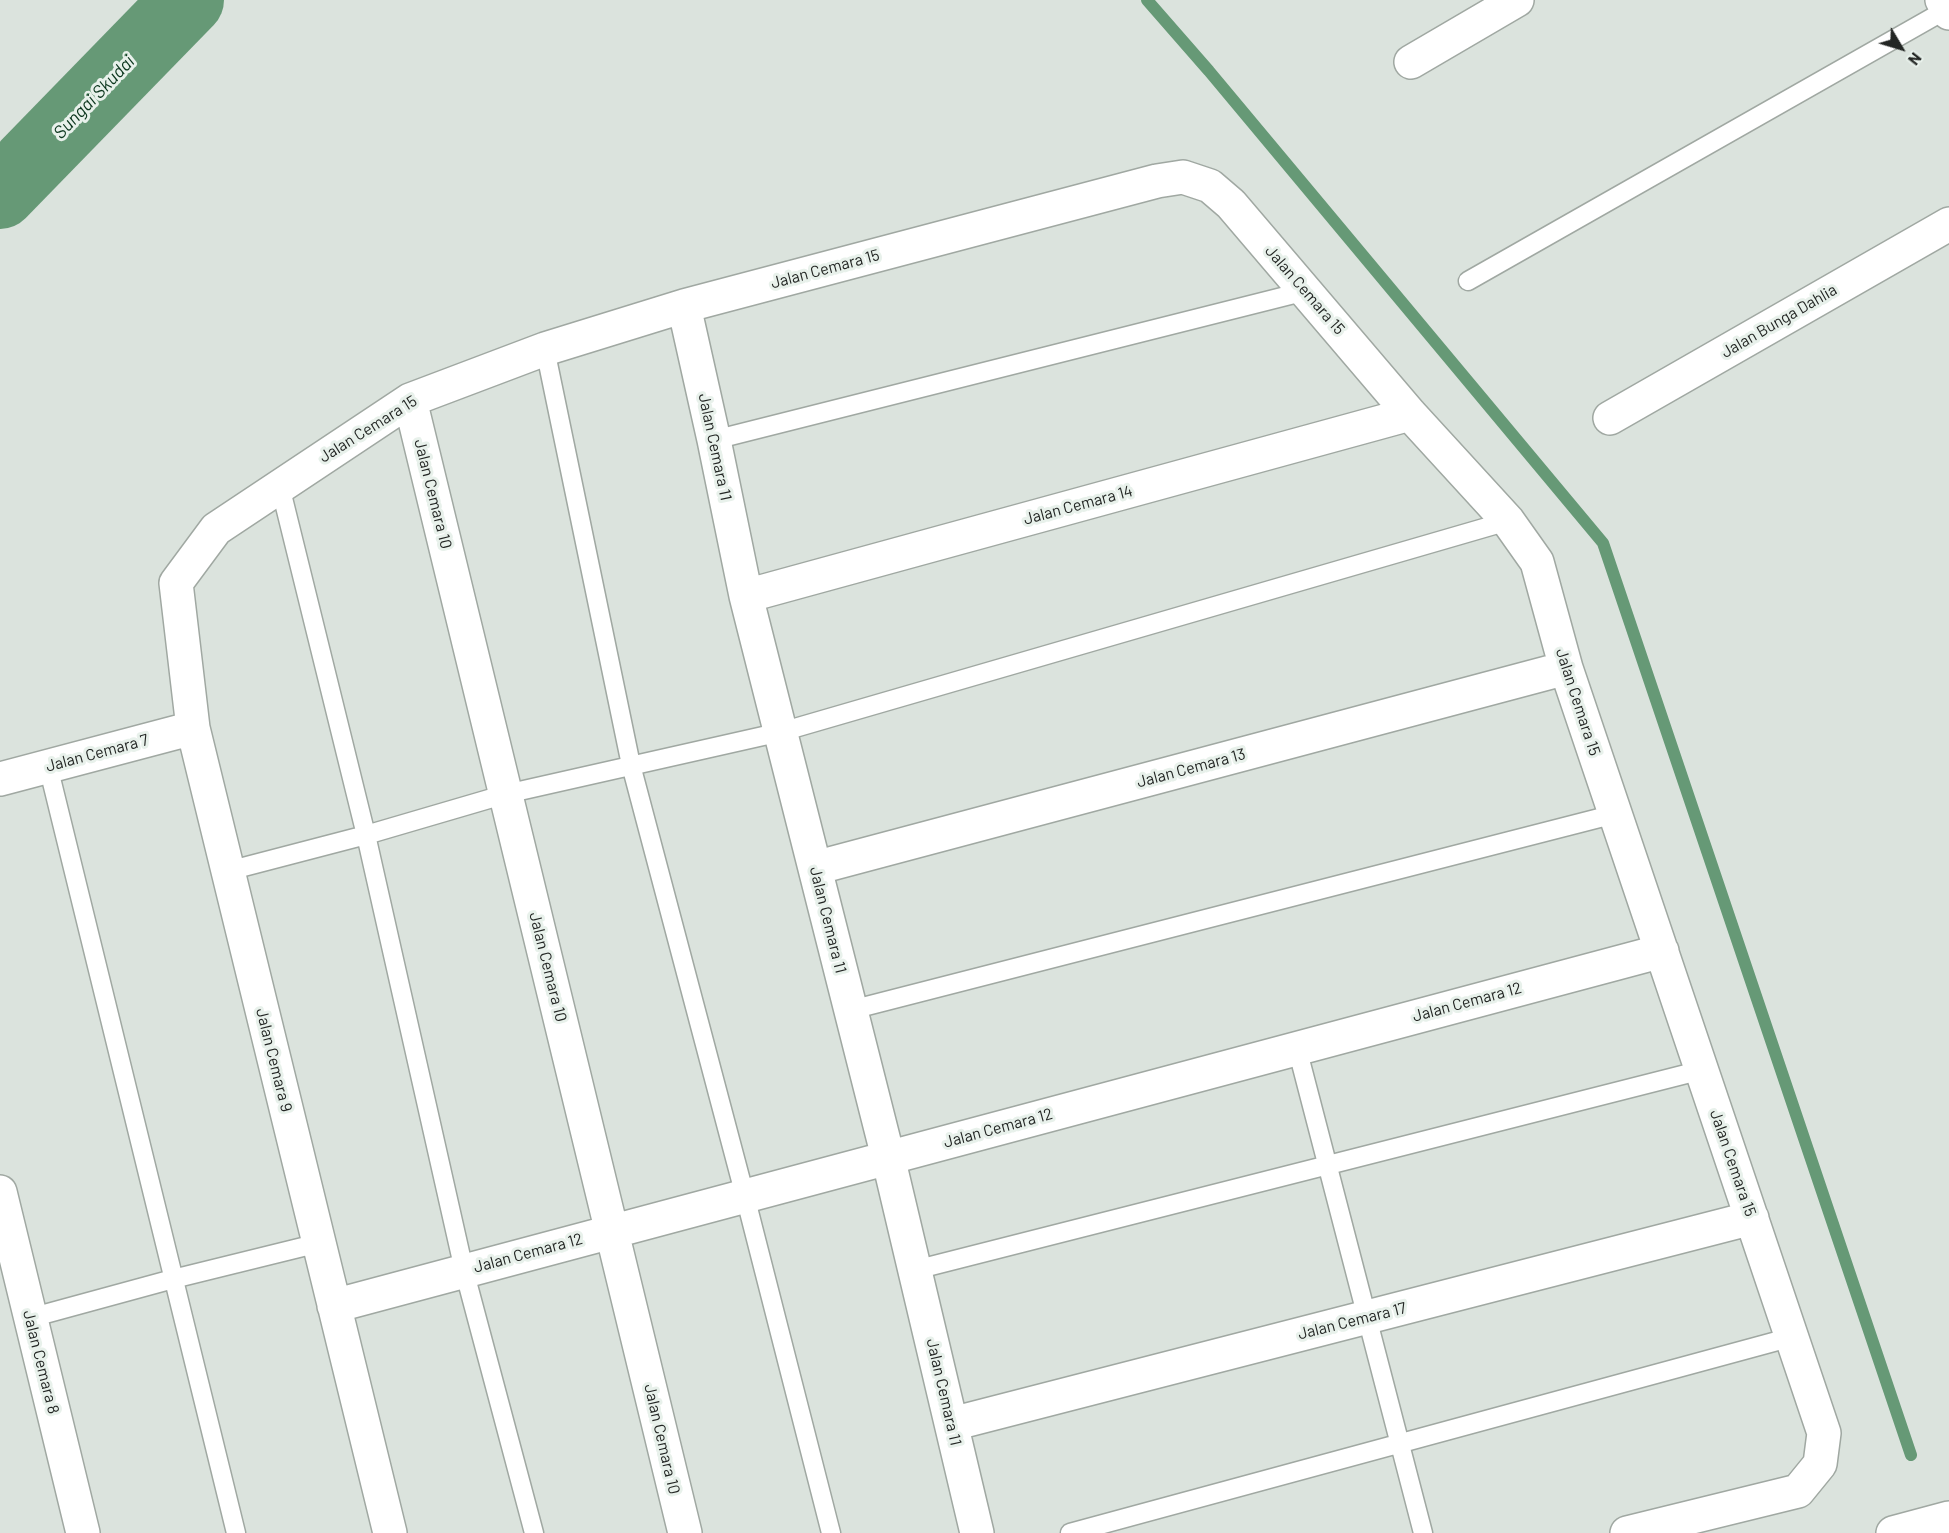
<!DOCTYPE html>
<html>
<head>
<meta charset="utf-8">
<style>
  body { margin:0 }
  #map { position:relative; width:1949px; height:1533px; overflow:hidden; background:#dbe3dd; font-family:Barlow,sans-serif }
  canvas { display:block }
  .north { position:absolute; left:1871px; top:18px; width:60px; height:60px; -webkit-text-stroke:4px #e8f1eb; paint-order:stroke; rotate:128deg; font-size:16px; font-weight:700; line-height:24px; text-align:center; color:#232624 }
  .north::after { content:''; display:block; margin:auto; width:21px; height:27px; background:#232624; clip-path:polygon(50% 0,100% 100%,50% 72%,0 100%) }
</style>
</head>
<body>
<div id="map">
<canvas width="1949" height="1533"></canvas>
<div class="north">N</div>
</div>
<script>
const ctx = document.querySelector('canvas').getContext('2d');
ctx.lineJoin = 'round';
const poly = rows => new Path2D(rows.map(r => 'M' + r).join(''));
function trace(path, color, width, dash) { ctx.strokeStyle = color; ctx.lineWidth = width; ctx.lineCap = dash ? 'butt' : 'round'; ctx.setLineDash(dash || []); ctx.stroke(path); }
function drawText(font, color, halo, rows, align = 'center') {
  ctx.font = font + ' Barlow,sans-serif'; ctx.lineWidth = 6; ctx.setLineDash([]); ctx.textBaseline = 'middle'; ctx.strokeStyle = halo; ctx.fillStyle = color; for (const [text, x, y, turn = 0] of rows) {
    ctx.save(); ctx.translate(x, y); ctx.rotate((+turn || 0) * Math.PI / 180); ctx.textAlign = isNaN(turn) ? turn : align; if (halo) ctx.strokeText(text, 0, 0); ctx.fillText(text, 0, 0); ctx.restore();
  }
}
trace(poly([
  [1147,0,1209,71,1603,543,1911,1455]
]), '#669976', 12);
trace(poly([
  [0,193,188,0]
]), '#669976', 72);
const service = poly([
  [1468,281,1949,8],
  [545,349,631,765,745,1196,831,1533],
  [714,440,1306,291],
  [280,486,366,835,464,1270,534,1533],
  [48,766,236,1533],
  [228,871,366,835,506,794,781,732,1508,521],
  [851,1010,1615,814],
  [1297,1048,1423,1533],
  [915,1270,1702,1070],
  [30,1318,173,1279,319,1243],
  [1070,1533,1792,1337]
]);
const minor = poly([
  [1942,0,1949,13],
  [1411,62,1517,0],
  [684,306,714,440,746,596,888,1157,977,1533],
  [410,400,685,1533],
  [1610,418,1949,224],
  [746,596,1410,414],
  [0,779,193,728],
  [815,868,1566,668],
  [0,1192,83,1533],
  [334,1306,1662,951],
  [952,1424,1752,1218],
  [390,1533,193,728,176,583,216,529,410,400,545,349,684,306,1157,181,1183,177,1210,186,1231,204,1410,414,1508,521,1537,562,1566,668,1824,1433,1820,1464,1798,1491,1627,1533]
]);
const tertiary = poly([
  [1893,1533,1949,1518]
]);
trace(service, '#a0a8a2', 21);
trace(minor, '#a0a8a2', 36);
trace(tertiary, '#a0a8a2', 36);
trace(service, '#fff', 18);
trace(minor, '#fff', 33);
trace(tertiary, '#fff', 33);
drawText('16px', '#232624', '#e8f1eb', [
  ["Jalan Cemara 15",825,269,-15],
  ["Jalan Cemara 15",1305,290,49],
  ["Jalan Bunga Dahlia",1779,321,-30],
  ["Jalan Cemara 15",368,429,-32],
  ["Jalan Cemara 11",715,447,78],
  ["Jalan Cemara 10",433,494,76],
  ["Jalan Cemara 14",1078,505,-15],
  ["Jalan Cemara 15",1578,702,72],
  ["Jalan Cemara 7",97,753,-15],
  ["Jalan Cemara 13",1191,768,-15],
  ["Jalan Cemara 11",828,920,76],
  ["Jalan Cemara 10",548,967,76],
  ["Jalan Cemara 12",1467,1002,-15],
  ["Jalan Cemara 9",274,1060,76],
  ["Jalan Cemara 12",998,1128,-15],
  ["Jalan Cemara 15",1733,1163,71],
  ["Jalan Cemara 12",528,1253,-15],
  ["Jalan Cemara 17",1352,1321,-14],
  ["Jalan Cemara 8",41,1362,76],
  ["Jalan Cemara 11",944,1392,77],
  ["Jalan Cemara 10",662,1439,77]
]);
drawText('italic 18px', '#0a351c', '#e8f1eb', [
  ["Sungai Skudai",94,97,-46]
]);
</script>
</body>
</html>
